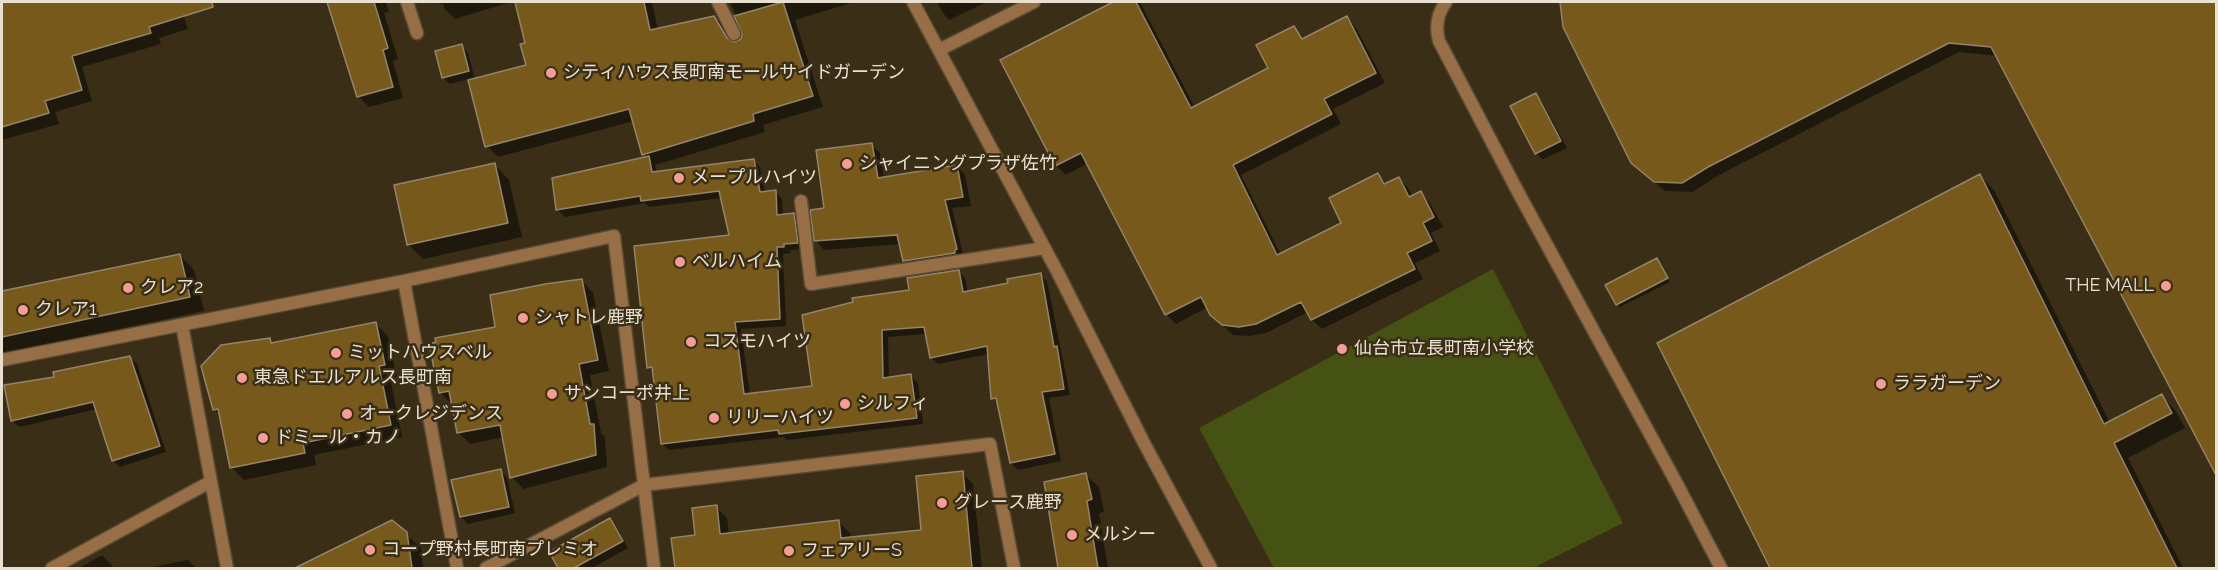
<!DOCTYPE html>
<html>
<head>
<meta charset="utf-8">
<style>
  body { margin:0 }
  #map { position:relative; width:2218px; height:570px; overflow:hidden; background:#3b2e17; font-family:Raleway,sans-serif }
  canvas { display:block }
  .frame { position:absolute; inset:0; border:3px solid #e8e1d2; pointer-events:none }
</style>
</head>
<body>
<div id="map">
<canvas width="2218" height="570"></canvas>
<div class="frame"></div>
</div>
<script>
const context = document.querySelector('canvas').getContext('2d');
context.lineJoin = 'round';
function paint(path, color) {
  context.fillStyle = color;
  context.fill(path, 'evenodd');
}
function stroke(path, color, width, dash) {
  context.strokeStyle = color;
  context.lineWidth = width;
  context.lineCap = dash ? 'butt' : 'round';
  context.setLineDash(dash || []);
  context.stroke(path);
}
function label(font, color, halo, rows, align = 'center') {
  context.font = font + ' Raleway,"Noto Sans JP",sans-serif';
  context.lineWidth = 5;
  context.setLineDash([]);
  context.textBaseline = 'middle';
  context.strokeStyle = halo;
  context.fillStyle = color;
  for (const [text, x, y, turn = 0] of rows) {
    context.save();
    context.translate(x, y);
    context.rotate((+turn || 0) * Math.PI / 180);
    context.textAlign = isNaN(turn) ? turn : align;
    if (halo) context.strokeText(text, 0, 0);
    context.fillText(text, 0, 0);
    context.restore();
  }
}
paint(new Path2D(`
  M1493,269l130,254 -90,45h-259l-75,-140z`), '#465114');
paint(new Path2D(`
  M2,2h177l9,27 -29,9 2,6 -79,23 10,34 -37,11 4,12 -57,16z
  M328,2h58l3,10 -5,1 14,46 -5,2 10,37 -34,9 -11,-11z
  M437,2h74l-56,17 -11,-11 -1,-5 -3,1z
  M516,2h136l6,28 57,-12 12,11 7,14 9,-4v-8l-13,-29h124l-59,18 28,87 -60,18 2,7 -110,33 2,8 96,-13 7,7 5,26 10,-1 7,7 1,17 11,-2 7,7 3,28 -14,1 1,3 -8,1 3,72 -45,3 9,66 64,-8 97,-95 47,-21 7,7 3,15 42,-9 30,-10 7,7 23,114 -21,3 12,63 -43,9 -7,-7 -12,-59 -6,-6 -4,-44 -51,10 -7,-7 -4,-23 -39,3 1,41 22,-2 7,7 5,41 -136,16 -3,-3 -115,13 -7,-7 -8,-71 -5,-5 82,-131 -9,-38 -73,9 -4,-4 -80,14 -7,-7 89,-52 -4,-4 -9,-33 -136,36 -11,-11 -18,-67 -19,5 -7,-6 18,-32 7,7 7,27 53,-14 -1,-22z
  M937,2h50l-38,18 -6,-7z
  M1116,2h22l3,2 54,104 75,-39 24,-42 11,12 42,-21 9,10 29,55 -52,26 8,15 -100,51 40,80 62,-31 35,-49 9,9 12,-6 9,10 5,9 8,-4 9,10 13,24 -12,6 9,18 -25,12 8,16 -101,50 -10,-9 -4,-8 -42,21 -17,3 -16,-1 -22,-21 -3,-7 -32,17 -10,-10 -78,-151 -22,12 -10,-10 -54,-105z
  M1563,2h653v472l-219,-418 -38,-4 -242,124 -24,16 -28,-1 -22,-19 -81,-167z
  M1536,95l6,7 25,46 -24,11 -7,-6z
  M871,144l9,9 4,26 73,-13 8,9 6,31 -19,2 12,50 -51,12 -9,-9 -3,-17 -77,6 -8,-9 10,-31z
  M495,165l14,15 13,57 -99,22 -14,-14z
  M1980,176l14,14 116,233 52,-27 14,15 9,17 -57,30 55,110h-411l-113,-224z
  M180,255l14,15 10,41 -202,43v-60z
  M1657,259l13,23 -50,25 -3,-3z
  M582,281l11,12 16,78 -19,4 11,58 4,4 2,30 -84,22 -11,-12 -8,-40 -34,7 -12,-12 -6,-28 -12,-12 57,-64z
  M375,323l13,13 9,41 -7,1 12,59 -88,18 2,10 -72,15 -12,-12 -11,-52 -7,-7 55,-69 5,4z
  M130,357l7,7 29,88 -46,15 -7,-7 -16,-51 -78,18 -7,-7 44,-42z
  M501,471l6,7 8,35 -47,11 -7,-7z
  M962,473l11,11 9,84h-306l-4,-29 25,-3 19,-29 11,11 2,17 110,-13 11,11 1,5 72,-7z
  M1086,475l13,12 5,25 -5,1 9,55h-49l-14,-85z
  M610,520l6,6 12,22 -36,20h-32l-9,-16z
  M392,522l29,26 2,20h-124z
  M102,555l12,13h-35z
  M188,560l8,8h-49z`), '#0007');
const building = new Path2D(`
  M2,2h210l1,5 -64,20 2,6 -79,23 10,34 -37,11 4,12 -47,14z
  M327,2h47l14,46 -5,2 10,37 -36,10z
  M515,2h129l6,28 64,-14 13,22 7,4 7,-3 1,-5 -8,-18 49,-14 30,94 -60,18 1,7 -112,34 -13,-46 -144,38 -17,-67 58,-15 -6,-21 5,-1z
  M1113,2h23l55,106 77,-40 -12,-23 38,-19 8,13 45,-23 29,57 -52,26 8,15 -99,51 44,90 64,-32 -12,-25 49,-25 6,11 15,-7 10,20 12,-6 13,26 -11,6 9,18 -25,12 8,16 -104,51 -10,-18 -45,22 -17,3 -17,-2 -12,-10 -9,-18 -36,18 -84,-162 -26,13 -55,-106z
  M1560,2h657v475l-226,-430 -42,-4 -241,124 -26,16 -28,-1 -23,-19 -68,-136z
  M462,44l7,27 -27,7 -7,-27z
  M1536,93l25,48 -26,13 -25,-48z
  M872,143l6,35 79,-13 6,32 -18,3 12,49 -2,1v3l-52,8 -6,-26 -83,6 -4,-31 14,-2 -8,-58z
  M649,156l3,16 102,-13 6,33 16,-2 1,25 17,-2 4,30 -14,1v3h-7l3,72 -45,3 9,72 68,-8 -10,-71 51,-13 -1,-4 57,-8 -2,-12 52,-8 4,22 45,-9 -1,-4 34,-6 13,74 3,-1 7,43 -22,3 13,62 -45,9 -14,-65 -5,1 -4,-53 -57,12 -6,-31 -42,3 1,48 28,-4 6,44 -138,16 -1,-4 -117,14 -9,-77 -5,1 -13,-122 95,-11 -10,-44 -78,10 -1,-5 -84,14 -4,-32z
  M495,163l13,60 -101,22 -13,-60z
  M1980,174l124,250 58,-30 10,19 -58,30 63,125h-407l-113,-225z
  M180,254l10,43 -188,40v-46z
  M1657,258l11,20 -52,27 -11,-20z
  M582,279l16,81 -19,4 11,60h4l2,31 -86,23 -10,-53 -43,8 -8,-42 -10,2 -10,-49 7,-2 -1,-4 60,-11 -5,-32 55,-11z
  M376,322l9,43 -6,1 12,59 -88,18 2,10 -75,15 -12,-59 -5,1 -12,-44 20,-21 49,-7 1,5z
  M130,356l30,90 -48,15 -19,-59 -82,19 -7,-36 50,-8 -1,-5z
  M501,469l8,38 -49,10 -9,-37z
  M963,471l9,97h-297l-4,-30 24,-3 -3,-27 25,-3 3,29 119,-14 2,18 80,-8 -5,-54z
  M1086,473l6,26 -5,2 11,67h-40l-14,-86z
  M610,518l13,23 -49,27h-16l-9,-16z
  M392,520l15,12 5,36h-117z`);
paint(building, '#775a1b');
stroke(building, '#93846a', 1.5);
const lane = new Path2D(`
  M939,50l95,-48`);
const street = new Path2D(`
  M407,2l10,31
  M718,2l16,32
  M913,2l145,271 86,170 67,125
  M1446,2c-9,12 -11,24 -7,39l79,151 158,290 45,86
  M801,201l10,83 234,-36
  M404,281l53,287
  M182,325l45,243
  M2,360l402,-79 210,-45 40,332
  M52,568l158,-86
  M486,568l158,-83 346,-41 24,124`);
stroke(lane, '#574b35', 15);
stroke(street, '#574b35', 15);
stroke(lane, '#976e46', 12);
stroke(street, '#976e46', 12);
for (const [x, y, r, color] of [
  [551,73,6,"#f59c94"],
  [847,164,6,"#f59c94"],
  [679,178,6,"#f59c94"],
  [680,262,6,"#f59c94"],
  [2166,286,6,"#f59c94"],
  [128,288,6,"#f59c94"],
  [23,310,6,"#f59c94"],
  [523,318,6,"#f59c94"],
  [691,342,6,"#f59c94"],
  [1342,349,6,"#f59c94"],
  [336,353,6,"#f59c94"],
  [242,378,6,"#f59c94"],
  [1881,384,6,"#f59c94"],
  [552,394,6,"#f59c94"],
  [845,404,6,"#f59c94"],
  [347,414,6,"#f59c94"],
  [714,418,6,"#f59c94"],
  [263,438,6,"#f59c94"],
  [942,503,6,"#f59c94"],
  [1072,535,6,"#f59c94"],
  [370,550,6,"#f59c94"],
  [789,551,6,"#f59c94"]
]) {
  const dot = new Path2D();
  dot.arc(x, y, r, 0, 2 * Math.PI);
  context.fillStyle = color;
  context.fill(dot);
  stroke(dot, '#3b2e17', 2);
}
label('18px', '#e8e1d2', '#3b2e17', [
  ["シティハウス長町南モールサイドガーデン",563,73],
  ["シャイニングプラザ佐竹",859,164],
  ["メープルハイツ",691,178],
  ["ベルハイム",692,262],
  ["THE MALL",2154,286,"right"],
  ["クレア2",140,288],
  ["クレア1",35,310],
  ["シャトレ鹿野",535,318],
  ["コスモハイツ",703,342],
  ["仙台市立長町南小学校",1354,349],
  ["ミットハウスベル",348,353],
  ["東急ドエルアルス長町南",254,378],
  ["ララガーデン",1893,384],
  ["サンコーポ井上",564,394],
  ["シルフィ",857,404],
  ["オークレジデンス",359,414],
  ["リリーハイツ",726,418],
  ["ドミール・カノ",275,438],
  ["グレース鹿野",954,503],
  ["メルシー",1084,535],
  ["コープ野村長町南プレミオ",382,550],
  ["フェアリーS",801,551]
], 'left');
</script>
</body>
</html>
